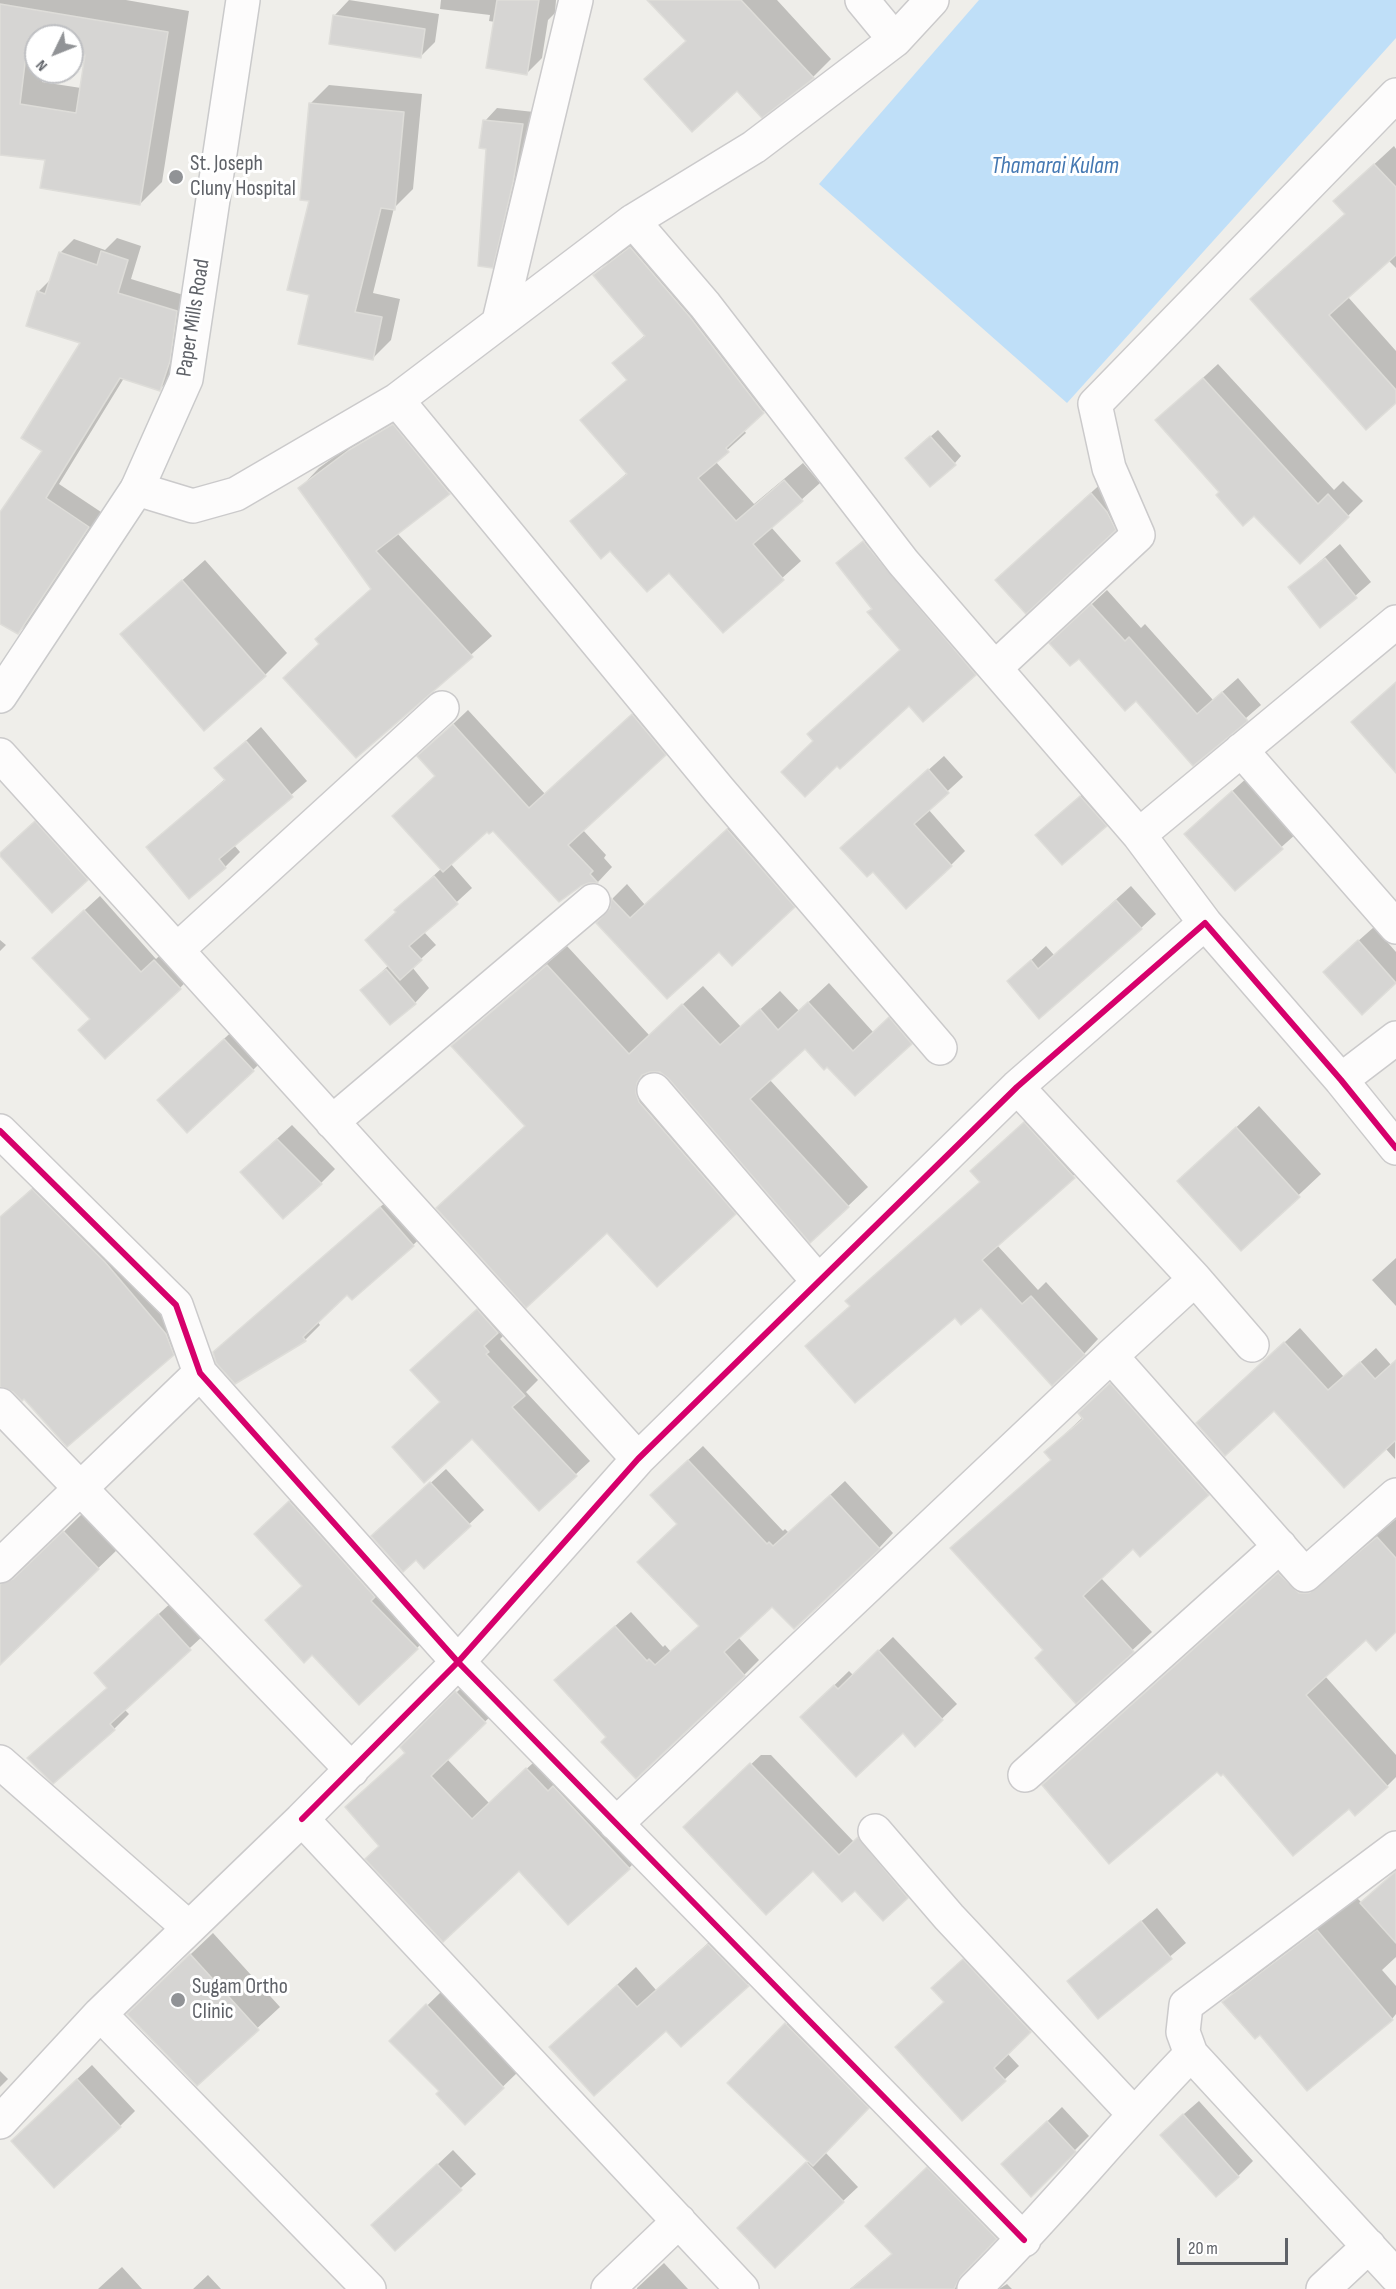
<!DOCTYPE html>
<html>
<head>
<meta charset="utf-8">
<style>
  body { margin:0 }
  #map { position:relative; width:1396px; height:2289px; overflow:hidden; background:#efeeea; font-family:"Sofia Sans Condensed",sans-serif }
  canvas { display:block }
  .north { position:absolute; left:24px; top:24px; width:60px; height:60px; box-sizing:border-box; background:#fff; border:2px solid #bfc0c3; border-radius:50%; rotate:227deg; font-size:16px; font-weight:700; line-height:24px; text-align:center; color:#5f6268 }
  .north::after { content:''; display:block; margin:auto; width:21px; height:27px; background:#919396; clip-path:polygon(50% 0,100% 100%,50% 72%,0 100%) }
  .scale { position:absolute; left:1177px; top:2238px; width:111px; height:27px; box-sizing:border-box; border:3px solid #5f6268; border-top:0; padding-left:8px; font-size:18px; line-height:21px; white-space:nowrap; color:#5f6268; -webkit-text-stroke:4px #fff; paint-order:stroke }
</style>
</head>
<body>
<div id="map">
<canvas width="1396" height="2289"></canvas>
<div class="north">N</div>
<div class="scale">20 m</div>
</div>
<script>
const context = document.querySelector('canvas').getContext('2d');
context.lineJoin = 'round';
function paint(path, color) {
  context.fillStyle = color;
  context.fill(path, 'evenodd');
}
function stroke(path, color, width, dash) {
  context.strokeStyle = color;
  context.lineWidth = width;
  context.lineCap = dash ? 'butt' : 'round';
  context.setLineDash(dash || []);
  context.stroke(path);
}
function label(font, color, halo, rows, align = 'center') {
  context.font = font + ' "Sofia Sans Condensed",sans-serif';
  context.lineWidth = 6;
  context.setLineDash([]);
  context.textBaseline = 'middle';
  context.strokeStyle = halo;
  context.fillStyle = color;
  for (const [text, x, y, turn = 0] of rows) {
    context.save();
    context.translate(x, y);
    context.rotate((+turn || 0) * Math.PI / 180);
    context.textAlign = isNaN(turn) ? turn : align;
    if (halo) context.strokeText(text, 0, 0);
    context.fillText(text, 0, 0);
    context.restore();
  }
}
paint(new Path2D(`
  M979,0h417v38l-329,365 -248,-219z`), '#bfdff8');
paint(new Path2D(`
  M0,0h126l63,11 -27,171 -22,22 -93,-45 -47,-6zM36,36h36v16l15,1 -6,35 -39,-6 1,-10h-7z
  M349,0l90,14 -4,28 -15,15 -89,-14 4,-28z
  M441,0h115l-1,13 -7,7 -6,38 -15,15 -32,-51 -6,-1 1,-6 -50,-6z
  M649,0h128l54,59 -18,18 -126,-36z
  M329,85l93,9 -9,95 -19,19 -21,85 27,6 -9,41 -19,19 -61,-65 -1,-190z
  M497,108l37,4 -29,141 -13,13 -7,-145z
  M1394,146l2,3v119l-8,-8 -40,37 48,54v50l-126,-120 76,-68 8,-30z
  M649,230l132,164 -37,36 2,3 -31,28 39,43 49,-41 17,20 -49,44 30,34 -78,70 -54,-60 -59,-22 -38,-27 56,-50 -46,-51 46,-42 -14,-16 31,-28 -50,-60 18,-18z
  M117,238l24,8 -10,33 59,18 -16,78 -14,14 -36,-11 -65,106 42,28 -69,107 -14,14 -18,-11v-107l44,-64 39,-109 -45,-50 14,-14 8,-25 14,-14 31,11z
  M1218,364l116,126 9,-9 20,20 -62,61 -47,-48 -33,-22 -64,-72z
  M413,406l55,67 -19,19 -52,41 95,103 -135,120 -20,-136 35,-32 -72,-100 19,-20 51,-37z
  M938,430l23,26 -6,7 -41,-12z
  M1106,479l23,35 -15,15 -102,36z
  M870,538l119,122 -14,14 -160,66 86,-91 -27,-41 -36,-45 13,-13v3z
  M1340,544l31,38 -50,44 -31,-39z
  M205,560l82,93 -22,22 -143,-41z
  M1107,590l34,38 4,-4 68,76 25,-22 23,27 -68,59 -57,-65 -70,-71z
  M648,701l32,39 -97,90 23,25 -2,3 8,9 -14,15 -9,-1 -96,-53 -6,2 -37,33 22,25 -48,44 12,13 -24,22 17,21 -14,15 -53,-13 27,-25 7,-55 46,-42 -8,-126 34,-32 77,84z
  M261,727l46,54 -73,64 6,7 -15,15 -77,-20 77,-68 -9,-11z
  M944,756l19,21 -35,32 37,42 -14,14 -94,-31z
  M1248,777l49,56 -62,56 -34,-70z
  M1096,782l24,29 -14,14 -69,10z
  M50,808l51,56 -14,15 -72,-39z
  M742,815l67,77 -15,14 -75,43 -121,-26 14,-14 1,-11 14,-14 18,21z
  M1131,886l25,28 -15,14 -132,53 37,-35 8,9z
  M100,896l56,63 13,-12 25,26 -14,15 -89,31 -42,-76z
  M1374,927l22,25v30l-34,31 -22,-56z
  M0,940l6,5 -6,6z
  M567,946l82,89 54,-49 38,41 39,-36 19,20 30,-28 44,49 37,-33 20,24 -19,20 -84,22 -22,-18 -36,32 99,108 -20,19 -187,-135 -6,-1 4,12 96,112 -20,19 -209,-87 -73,-80z
  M239,1025l29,30 -15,15 -79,15z
  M1259,1106l62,68 -80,75 -62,-68z
  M1039,1108l49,54 -91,83 41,45 8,-8 52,57 -14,15 -103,-48 -26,10 -104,-11 131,-124 -10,-10z
  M292,1125l43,44 -14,14 -64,-26z
  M51,1172l140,164 -18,18 -149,43 -18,-11h-6v-169z
  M396,1193l32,38 -15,14 -65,48 -31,28 3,4 -15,15 -91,13z
  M1396,1258v48l-24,-26z
  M493,1296l19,21 -14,14 5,5 -3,3 38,41 -12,12 64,69 -15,14 -133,-73 -15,-46z
  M1300,1328l44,49 32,-29 15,17 5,-4 -1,98 -10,-11 -111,-39h-61z
  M1129,1366l97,110 -18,18 -75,53 -32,31 51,54 -75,69 -32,-51 7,-191 -6,-7 37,-35 15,-22z
  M703,1446l80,85 2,-2 4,4 56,-52 48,52 -14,15 -106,56 -35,33 21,23 -15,15 -136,62 -37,-72 60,-53 32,35 2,-2 6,7 30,-27 -34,-145z
  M446,1469l38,41 -60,57 -36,-45z
  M308,1484l127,146 -18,18 -113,-63 -30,-69z
  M84,1512l35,36 -119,115v-89l12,-12 14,2 9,-4z
  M1396,1519v111l-30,8 -41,38 71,79v22l-9,9 -38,21 -132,-37 -173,15 255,-231 31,20z
  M174,1600l31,34 -81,75 5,5 -15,15 -55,47 -9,-38 58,-51 3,-29z
  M893,1637l64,67 -41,40 -13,-13 -86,-29 32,-31 4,4z
  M473,1676l28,30 -54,53 42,44 55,-50 101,99 -16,16 -110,1 -138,-24 26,-93 -5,-5z
  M761,1755h10l83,87 19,-18 49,58 -15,15 -52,-8 -156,-76z
  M1396,1872v85l-14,13 14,16v28l-4,5 -132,14 -36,-31 17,-18 116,-86 4,4z
  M1157,1908l29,35 -88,74 -29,-35z
  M727,1926l40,41 -86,78 -15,-16 -115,18 85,-80 20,23z
  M213,1933l67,74 -83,77 -46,-92z
  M978,1946l66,71 -37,36 12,13 -57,53 -16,-117 1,-28z
  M442,1991l76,81 -53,51 -24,-32 -50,-50z
  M808,2002l82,83 -65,67 33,35 -15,14 -89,12 56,-53 -80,-77z
  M92,2065l43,46 -15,15h-93z
  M0,2071l8,8 -8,8z
  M1199,2101l54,60 -15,15 -61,-56z
  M1062,2107l27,29 -58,58 -13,-44z
  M453,2150l23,24 -81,75 -7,-38z
  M946,2150l68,70 -40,44v11l13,14h-137l43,-36 -8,-45z
  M664,2263l24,26h-51v-1z
  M122,2267l20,22h-44z
  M208,2275l13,14h-28z
  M1007,2284l5,5h-13z`), '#0003');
const building = new Path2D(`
  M497,0h42l-12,75 -41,-7z
  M647,0h94l73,78 -52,40 -25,-27 -45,41 -48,-53 42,-38z
  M0,4l168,28 -28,173 -100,-17 5,-28 -45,-5zM36,36h36v17l13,2 -9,58 -56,-9 7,-57 9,2z
  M333,15l92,14 -4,29 -92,-14z
  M309,103l95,9 -9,98 -14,-2 -26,104 27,5 -9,43 -75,-16 11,-49 -22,-5 22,-89 -9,-1z
  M483,120l40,4 -10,59 -20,85 -15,-2 8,-117 -7,-1z
  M1374,164l22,23v68l-67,60 67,75v13l-30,27 -116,-131 95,-85 -12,-13z
  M630,247l60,70 74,96 -38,35 3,4 -31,26 38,43 48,-41 19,21 -50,43 31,36 -61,53 -54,-60 -22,19 -37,-41 -9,8 -31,-38 57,-47 -47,-54 47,-40 -15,-17 33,-27 -52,-61z
  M101,251l27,9 -10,33 59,18 -7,50 -10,30 -40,-13 -74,120 43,29 -71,107 -18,-10v-112l42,-61 -21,-13 59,-95 -54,-17 11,-35 8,3 14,-42 38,13z
  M1203,378l115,126 10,-10 21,23 -49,47 -46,-48 -11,10 -27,-31 3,-3 -64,-72z
  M393,424l57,70 -74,57 97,106 -117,101 -73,-80 36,-34 -4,-5 56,-50 -73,-101 51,-38z
  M930,436l26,29 -26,22 -25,-29z
  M1091,493l16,19 9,18 -90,84 -31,-34z
  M863,541l113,134 -53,47 -14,-16 -69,63 -3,-3 -32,31 -24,-25 32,-31 -6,-7 93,-84 -33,-38 5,-3 -36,-46z
  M1325,558l32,40 -37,30 -32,-41z
  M182,580l84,96 -62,55 -84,-97z
  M1091,604l34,37 4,-4 68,77 25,-22 26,29 -55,45 -57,-65 -11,10 -46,-52 -9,7 -21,-23z
  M1396,682v91l-45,-51z
  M632,714l34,41 -98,90 25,26 -3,3 8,9h-9l-8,3 -22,16 -66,-71 -4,3 -2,-2 -44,40 -51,-56 43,-40 -18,-20 36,-32 76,84z
  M246,741l47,56 -74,62 7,9 -37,31 -43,-52 79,-67 -11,-12z
  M928,769l21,24 -35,31 38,42 -46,43 -33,-37 -6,5 -27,-29z
  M1232,791l51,58 -48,42 -51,-57z
  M1080,796l27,30 -45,39 -27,-30z
  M35,821l53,59 -36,33 -52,-57v-3z
  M727,829l68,78 -63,59 -13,-14 -52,47 -71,-76 14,-15 1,-10 19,20z
  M434,876l24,28 -49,42 13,14 -22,20 -35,-40 31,-28 -2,-2z
  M1116,900l26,29 -103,90 -32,-38 24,-21 7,9z
  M84,910l57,62 13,-12 27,29 -76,70 -27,-29 12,-11 -58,-61z
  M1358,940l38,43 -34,32 -39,-43z
  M547,965l82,89 53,-50 38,41 40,-36 18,21 30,-28 45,49 36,-34 23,27 -57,52 -28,-29 -3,3 -19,-21 -55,50 99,108 -39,36 -142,-165 -8,-6h-10l-8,3 -5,8 -1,10 3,9 97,112 -79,73 -50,-54 -81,75 -90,-100 89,-82 -74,-80z
  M386,969l30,35 -26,21 -30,-35z
  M224,1039l30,32 -67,62 -30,-33z
  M1024,1122l51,56 -93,82 40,44 9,-8 54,59 -33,31 -71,-78 -20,17 -6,-7 -100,85 -50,-57 45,-40 -5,-5 135,-119 -10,-11z
  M1236,1127l64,70 -59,54 -64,-70z
  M277,1139l45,45 -39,35 -43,-47z
  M32,1189l73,73 61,72 8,21 -107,92 -43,-48 -2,2 -9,-9 -13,-5v-170z
  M380,1207l34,39 -62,54 -5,-5 -44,42 3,4 -71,43 -19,-21 -3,-11z
  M477,1309l21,24 -14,13 5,6 -3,2 39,42 -13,11 65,69 -38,35 -67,-72 -48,44 -32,-36 48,-45 -30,-32z
  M1284,1342l44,48 32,-28 15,17 21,-19v80l-52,48 -70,-77 -49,45 -29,-33z
  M1110,1383l99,112 -69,62 -7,-8 -50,47 51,56 -58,52 -41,-46 8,-8 -93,-102 101,-88 -7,-8 39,-33 -5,-6z
  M688,1460l79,84 2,-2 4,4 57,-51 50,54 -86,80 -22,-22 -48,45 21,24 -109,103 -35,-37 5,-5 -52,-57 61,-54 32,35 2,-2 6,6 44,-39 -62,-64 40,-38 -27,-29z
  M430,1482l41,44 -47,43 -8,-9 -13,12 -32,-36z
  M289,1501l86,96 -4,4 47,48 -59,56 -47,-50 -8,8 -39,-43 37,-34 -48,-52z
  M63,1531l36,38 -99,96v-81l13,-5z
  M1377,1537l19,21v74l-20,19 -10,-11 -60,55 82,92 -33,29 -6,-7 -56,47 -70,-82 -2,2 -4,-4 -108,92 -67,-79 236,-212 21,20h10z
  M158,1614l33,36 -81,74 5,6 -62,54 -26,-26 80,-70 -13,-15z
  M878,1650l65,70 -28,27 -12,-14 -47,44 -56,-60 34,-32 4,4z
  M455,1691l31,32 -55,53 41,43 54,-51 22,23 5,-5 77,83 -62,56 -49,-54 -76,71 -78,-83 14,-13 -34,-39 60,-54 -5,-6z
  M750,1763l89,92 19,-18 50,61 -25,23 -28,-30 -13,11 -29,-31 -47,44 -83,-88z
  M1396,1871v72l-36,-40z
  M1141,1921l31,38 -74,60 -31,-38z
  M1317,1930l76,90 -86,71 -47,-56 -5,4 -33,-37z
  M708,1944l41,42 -68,61 -15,-16 -72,65 -45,-49 68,-62 20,22z
  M190,1954l69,76 -62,56 -70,-72z
  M963,1959l68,73 -37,36 12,13 -44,40 -67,-74 49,-45 -13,-14z
  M426,2004l78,84 -39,37 -29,-31 3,-3 -50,-50z
  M785,2023l84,85 -56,58 -86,-83z
  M77,2079l44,48 -67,61 -43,-47z
  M1183,2114l56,63 -23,20 -56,-62z
  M1047,2121l29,31 -45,45 -30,-33z
  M806,2162l38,40 -69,66 -38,-40z
  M437,2164l25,26 -67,61 -24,-26z
  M927,2167l70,72 -36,37 -7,13h-103l41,-35 -27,-28z`);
paint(building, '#d6d5d3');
stroke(building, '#deddd9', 1.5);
const street = new Path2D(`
  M862,0l33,40
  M633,221l72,84 198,257 236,273 66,88
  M499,321l77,-321
  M397,400l322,390 221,258
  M137,489l56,17 43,-12 161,-94 236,-179 121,-74 141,-107 37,-40
  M995,668l143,-133 -29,-67 -14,-64 301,-309
  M1241,750l155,177
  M0,755l638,704
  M1139,835l257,-213
  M177,950l265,-242
  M1341,1080l55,-42
  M1017,1087l178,192 -84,77 194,219 91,-80
  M654,1090l164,191
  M332,1122l261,-221
  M0,1131l176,174 24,68 258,289 566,578
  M1195,1279l57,66
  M0,1405l352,365
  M0,1566l200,-193
  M0,1762l189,166
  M1025,1775l255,-229
  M302,1819l156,-157 180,-203 379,-372 188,-164 136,157 55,68
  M616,1824l495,-468
  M875,1831l74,86 184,196
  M1396,1848l-210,157 -3,27 8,22 205,222
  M100,2014l269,275
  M0,2122l100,-108 202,-195 440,470
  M608,2289l71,-68
  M974,2289c76,-75 142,-158 217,-235
  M1323,2289l46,-43`);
const secondary = new Path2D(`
  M0,696l137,-207 49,-110 57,-379`);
stroke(street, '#cbcacb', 36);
stroke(secondary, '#cacacb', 36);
stroke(street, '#fdfcfc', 33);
stroke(secondary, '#fdfcfc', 33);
stroke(new Path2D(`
  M0,1131l176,174 24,68 258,289 566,578
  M302,1819l156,-157 180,-203 379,-372 188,-164 136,157 55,68`), '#d6006c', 6);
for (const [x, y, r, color] of [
  [176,177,8,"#919396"],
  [178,2000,8,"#919396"]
]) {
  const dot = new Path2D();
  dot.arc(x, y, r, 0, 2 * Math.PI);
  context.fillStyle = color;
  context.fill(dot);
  stroke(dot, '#fff', 2);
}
label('22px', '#5f6268', '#fff', [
  ["St. Joseph",190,164],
  ["Cluny Hospital",190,189],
  ["Sugam Ortho",192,1987],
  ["Clinic",192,2012]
], 'left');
label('22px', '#5f6268', '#fff', [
  ["Paper Mills Road",194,318,-81]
]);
label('italic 24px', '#4478b2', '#fff', [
  ["Thamarai Kulam",1055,167]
]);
</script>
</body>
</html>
